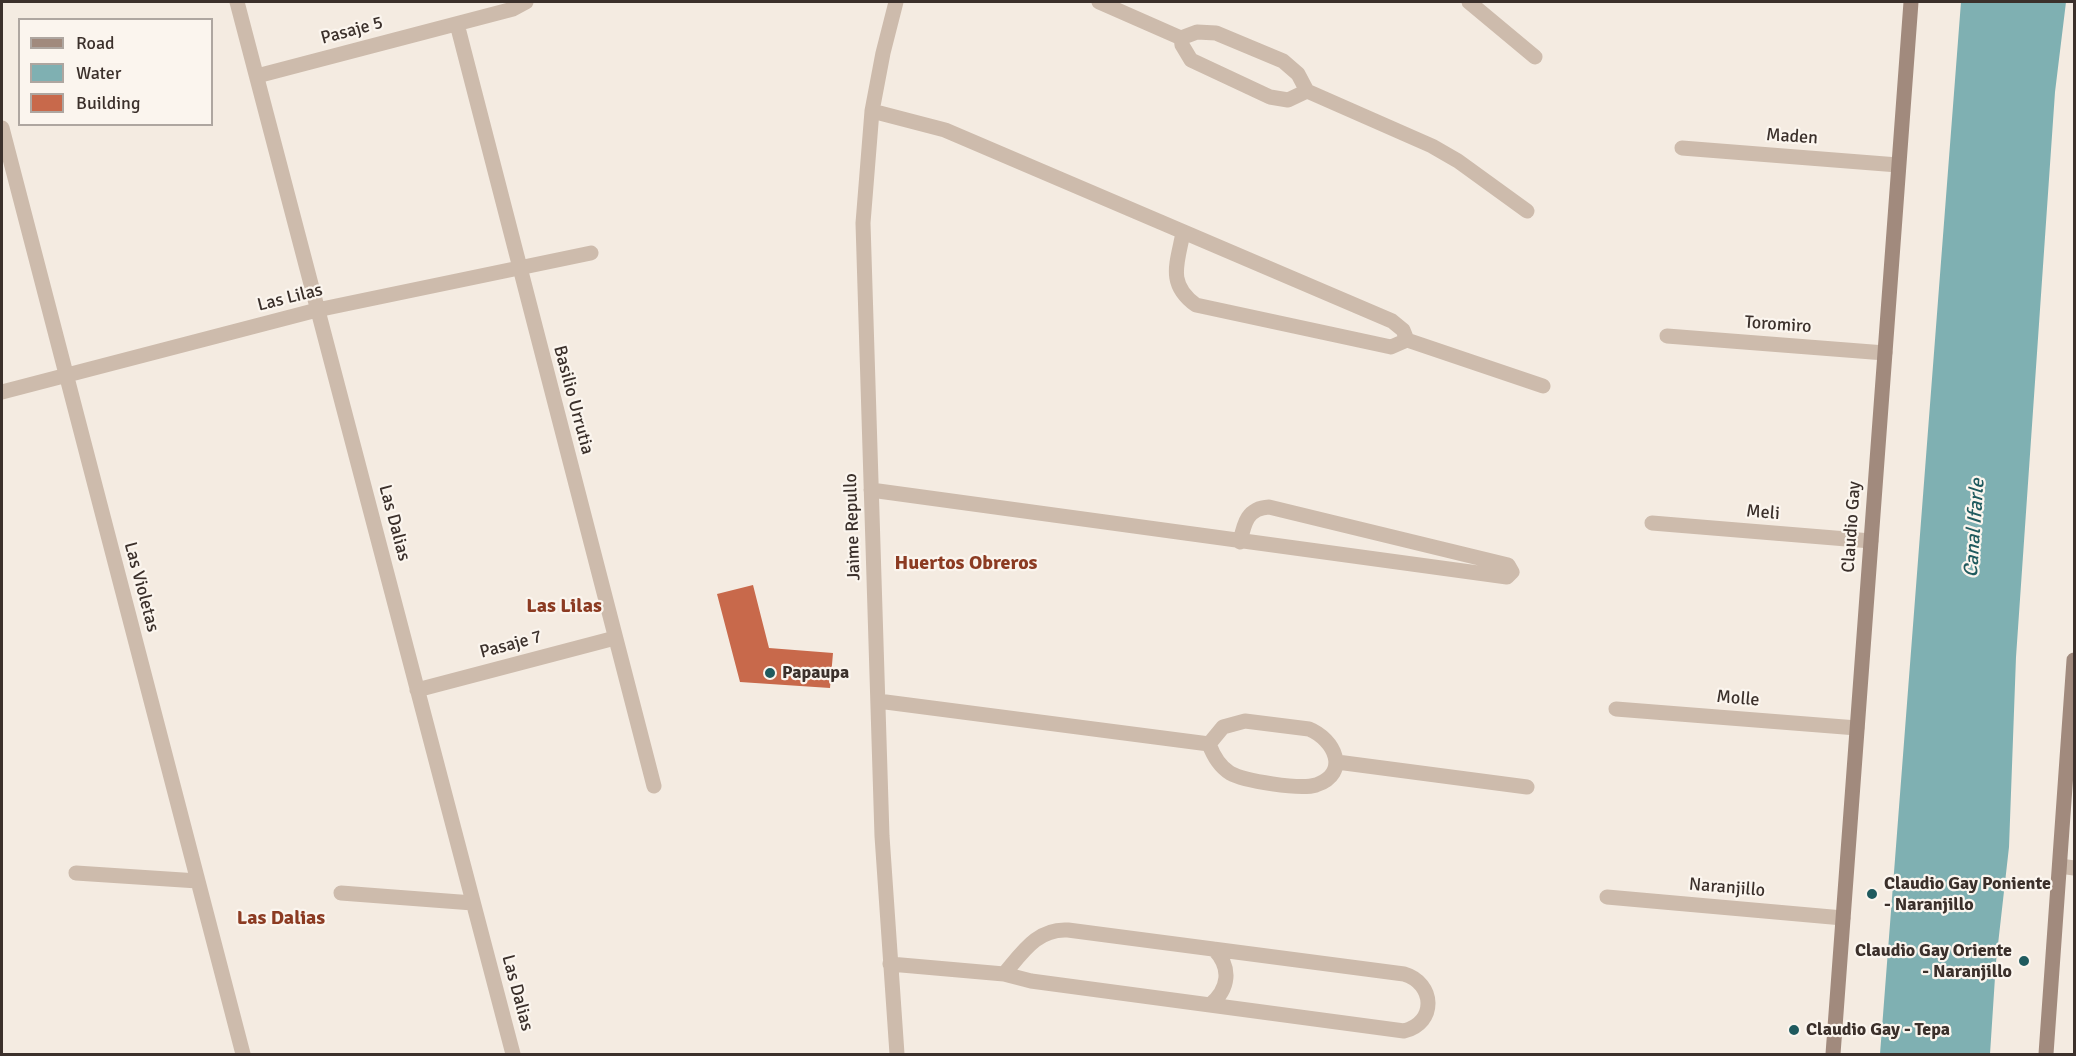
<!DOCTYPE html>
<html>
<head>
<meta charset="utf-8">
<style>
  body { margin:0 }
  #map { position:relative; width:2076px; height:1056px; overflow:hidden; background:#f4ebe1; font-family:Signika,sans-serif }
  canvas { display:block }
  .frame { position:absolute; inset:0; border:3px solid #3b302b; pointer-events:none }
  .legend { position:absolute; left:18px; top:18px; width:195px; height:108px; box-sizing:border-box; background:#fbf5ee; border:2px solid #aea6a0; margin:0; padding:8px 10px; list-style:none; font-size:18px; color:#3b302b }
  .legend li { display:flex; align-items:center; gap:12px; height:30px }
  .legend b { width:30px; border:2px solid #aea6a0 }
</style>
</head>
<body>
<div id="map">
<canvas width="2076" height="1056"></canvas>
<div class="frame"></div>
<ul class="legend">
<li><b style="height:8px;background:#a18a7d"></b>Road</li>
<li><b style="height:16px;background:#7fb0b2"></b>Water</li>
<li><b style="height:16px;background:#c8694b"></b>Building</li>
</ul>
</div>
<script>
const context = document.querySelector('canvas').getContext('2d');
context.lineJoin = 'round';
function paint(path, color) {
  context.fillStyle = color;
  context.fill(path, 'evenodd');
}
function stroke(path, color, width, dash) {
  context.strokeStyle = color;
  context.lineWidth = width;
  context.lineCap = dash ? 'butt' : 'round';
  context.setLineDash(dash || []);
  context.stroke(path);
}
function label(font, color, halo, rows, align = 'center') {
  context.font = font + ' Signika,sans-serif';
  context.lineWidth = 4.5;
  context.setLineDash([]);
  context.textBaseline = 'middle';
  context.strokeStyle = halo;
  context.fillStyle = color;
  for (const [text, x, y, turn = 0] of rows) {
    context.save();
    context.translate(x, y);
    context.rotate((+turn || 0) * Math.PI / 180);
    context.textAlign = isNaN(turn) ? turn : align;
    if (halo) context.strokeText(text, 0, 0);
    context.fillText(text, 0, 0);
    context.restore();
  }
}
paint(new Path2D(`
  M1961,2h105l-11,90 -39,565 -7,190 -13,115 -6,92h-110z`), '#7fb0b2');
paint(new Path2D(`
  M753,585l16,63 64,5 -3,35 -90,-6 -23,-88z`), '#c8694b');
stroke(new Path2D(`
  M1469,2l66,55`), '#cdbbac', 15);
stroke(new Path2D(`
  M237,2l276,1052
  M896,2l-13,51 -11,58 -9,112 19,613 15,218
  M1099,2l82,36 16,-6 19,1 67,28 15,13 9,17 125,55 26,15 69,50
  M457,24l197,762
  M1181,38l1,7 9,15 79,37 18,3 19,-9
  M257,76l256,-67 13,-7
  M872,111l73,19 447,191 11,9 4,10 136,46
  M2,128l241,926
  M1682,148l216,17
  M1183,233c-6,31 -16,51 13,72l195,42 16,-7
  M1667,336l218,17
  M2,392l315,-82 274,-57
  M871,490l636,87 5,-5 -4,-7 -239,-58c-22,1 -25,17 -29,35
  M1652,523l219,18
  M417,690l198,-52
  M878,701l331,43
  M1616,709l241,19
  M1245,721l64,8c25,10 42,44 7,56 -16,5 -72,-4 -86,-12 -11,-7 -17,-18 -21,-29l14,-17z
  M1337,762l190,25
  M2060,866l14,2
  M76,873l122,8
  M341,893l132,10
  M1607,897l236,21
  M890,964l114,10 27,7 373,50c33,-8 31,-48 0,-57l-336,-44c-31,-2 -46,23 -64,44
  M1210,1005c19,-16 22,-37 4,-56`), '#cdbbac', 15);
stroke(new Path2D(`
  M1833,1054l78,-1052
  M2046,1054l28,-394`), '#a18a7d', 15);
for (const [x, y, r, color] of [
  [770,673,6,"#1f5a5e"],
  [1872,894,6,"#1f5a5e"],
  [2024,961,6,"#1f5a5e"],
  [1794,1030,6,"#1f5a5e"]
]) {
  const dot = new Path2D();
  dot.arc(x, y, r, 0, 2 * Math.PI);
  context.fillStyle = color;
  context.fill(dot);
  stroke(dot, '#fbf5ee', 2);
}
label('18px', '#3b302b', '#fbf5ee', [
  ["Pasaje 5",352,31,-15],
  ["Maden",1792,137,4],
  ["Las Lilas",290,298,-14],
  ["Toromiro",1778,325,4],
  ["Basilio Urrutia",573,400,75],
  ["Meli",1763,513,5],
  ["Las Dalias",394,523,75],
  ["Jaime Repullo",853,527,-92],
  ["Claudio Gay",1852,527,-86],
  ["Las Violetas",141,587,75],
  ["Pasaje 7",511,645,-15],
  ["Molle",1738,699,5],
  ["Naranjillo",1727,888,5],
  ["Las Dalias",517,993,75]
]);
label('bold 18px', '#3b302b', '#fbf5ee', [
  ["Papaupa",782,673],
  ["Claudio Gay Poniente",1884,884],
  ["- Naranjillo",1884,905],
  ["Claudio Gay Oriente",2012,951,"right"],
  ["- Naranjillo",2012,972,"right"],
  ["Claudio Gay - Tepa",1806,1030]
], 'left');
label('italic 20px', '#1f5a5e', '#fbf5ee', [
  ["Canal Ifarle",1975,528,-86]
]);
label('bold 20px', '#8c3b22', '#fbf5ee', [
  ["Huertos Obreros",966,564],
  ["Las Lilas",564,607],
  ["Las Dalias",281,919]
]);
</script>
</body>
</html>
